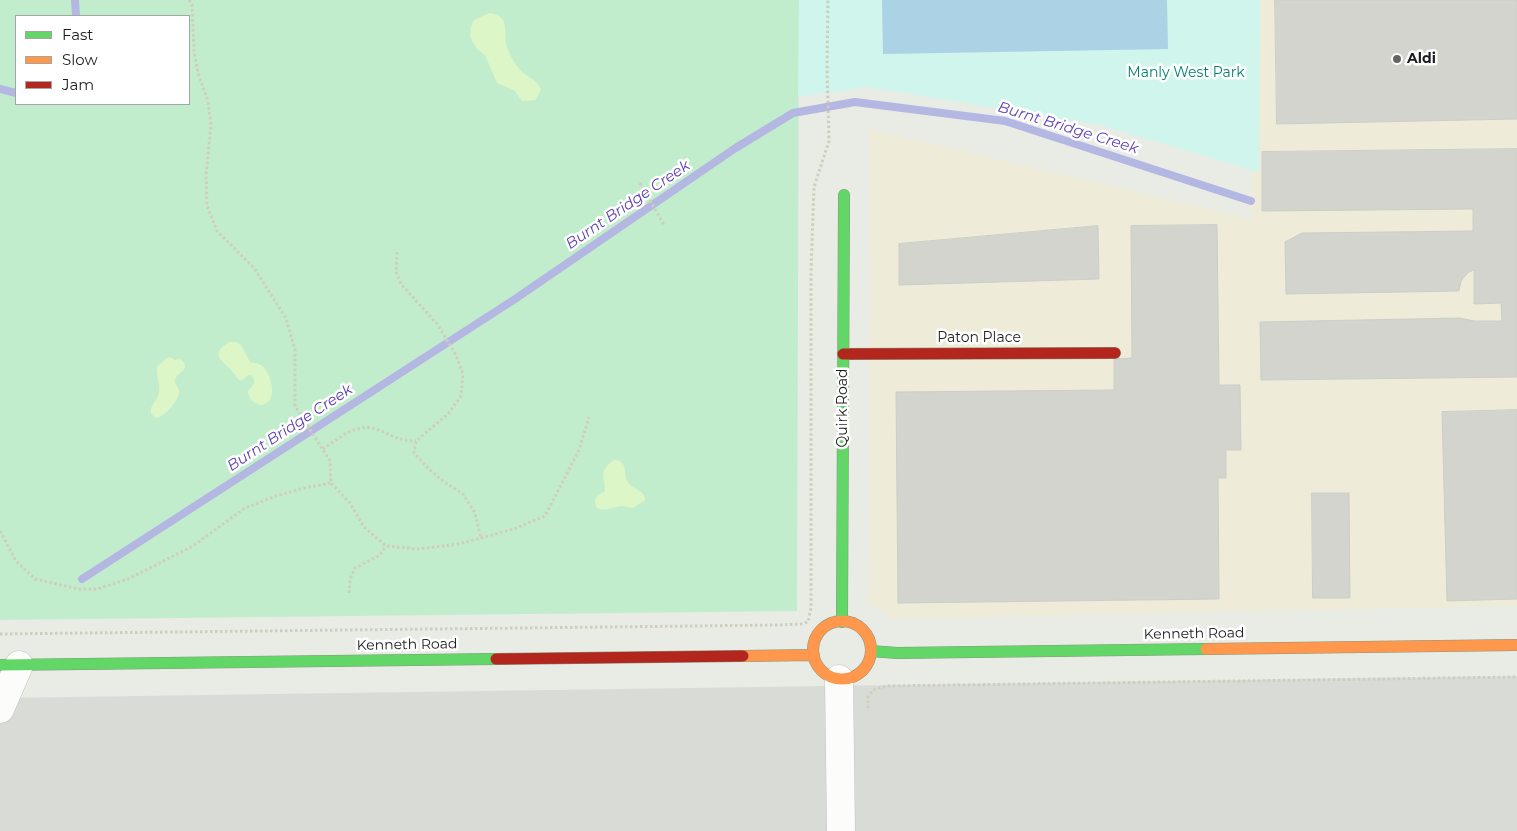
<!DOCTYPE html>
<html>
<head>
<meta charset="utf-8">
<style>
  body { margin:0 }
  #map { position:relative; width:1517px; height:831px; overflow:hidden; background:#e9ece5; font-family:Montserrat,sans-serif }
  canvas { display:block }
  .legend { position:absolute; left:15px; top:15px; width:175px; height:90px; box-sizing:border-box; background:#fff; border:1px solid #a5a5a5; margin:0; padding:6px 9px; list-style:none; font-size:15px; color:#1d1d1d }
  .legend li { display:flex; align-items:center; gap:10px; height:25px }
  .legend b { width:25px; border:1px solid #a5a5a5 }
</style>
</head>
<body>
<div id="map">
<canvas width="1517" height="831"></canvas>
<ul class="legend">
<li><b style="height:6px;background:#63d668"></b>Fast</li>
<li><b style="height:6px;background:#ff974d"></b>Slow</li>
<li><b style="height:6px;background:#b3261e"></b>Jam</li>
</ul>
</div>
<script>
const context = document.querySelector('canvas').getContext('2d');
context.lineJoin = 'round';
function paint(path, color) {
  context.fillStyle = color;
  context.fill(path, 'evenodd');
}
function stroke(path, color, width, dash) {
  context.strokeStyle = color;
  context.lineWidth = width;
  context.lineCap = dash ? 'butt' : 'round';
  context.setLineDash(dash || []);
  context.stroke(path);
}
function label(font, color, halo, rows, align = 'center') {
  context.font = font + ' Montserrat,sans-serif';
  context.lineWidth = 5;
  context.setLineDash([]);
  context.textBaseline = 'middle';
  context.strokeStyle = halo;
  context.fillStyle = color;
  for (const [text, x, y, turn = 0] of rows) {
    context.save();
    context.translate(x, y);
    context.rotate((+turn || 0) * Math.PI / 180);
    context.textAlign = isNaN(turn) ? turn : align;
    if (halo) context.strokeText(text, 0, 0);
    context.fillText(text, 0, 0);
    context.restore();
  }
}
paint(new Path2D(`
  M1517,676v155h-1517v-133z`), '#d9dbd7');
paint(new Path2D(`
  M1256,0h261v606l-625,13 -23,-17 1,-473 381,90z`), '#eeebd9');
paint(new Path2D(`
  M0,0h799l-2,611 -797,9zM16,16h173v88h-173z`), '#c2edcc');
paint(new Path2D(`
  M489,13c23,3 13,19 18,34 3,8 8,18 14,24 7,7 14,7 20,18l-5,11 -14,1 -8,-11 -17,-7 -12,-28 -8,-6 -7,-12 1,-10 3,-7z
  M229,342h7l5,3 9,17c4,1 9,1 12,4 8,6 14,26 7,35 0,0 -6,4 -7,4 -9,-2 -13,-5 -14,-14l6,-7v-4l-2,-4 -3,-1 -7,5h-3c-3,-3 -5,-7 -8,-10 -12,-12 -20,-16 -2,-28z
  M170,357l5,3 5,-1c14,11 -5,13 -5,22 0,4 4,7 4,11 0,8 -15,26 -23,26l-5,-4c-1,-10 4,-10 7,-18 4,-7 -2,-20 -1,-29l8,-8z
  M614,460c15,1 9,13 13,21 5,9 18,8 18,19l-12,8c-3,-1 -9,-2 -12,-2 -9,1 -30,11 -25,-9l9,-6c0,-15 -7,-20 9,-31z`), '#ddf6c8');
paint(new Path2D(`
  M799,0h461l-1,172 -159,-47 -233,-38 -69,10z`), '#cff5ec');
paint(new Path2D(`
  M882,0h285l1,49 -285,5z`), '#abd2e5');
stroke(new Path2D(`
  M75,0l1,16
  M0,89l16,4
  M82,579l433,-280 219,-150 59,-36 62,-11 150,19 246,80`), '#b4b7e2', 8);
const building = new Path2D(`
  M1275,0h242v119l-240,5z
  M1517,149v228l-256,3 -1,-58 200,-4 14,3h28l-1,-18 -27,1v-34l-5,2 -4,4 -4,5 -2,10 -173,3 -1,-52 17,-9 171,-2v-22l-211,2v-59z
  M1217,225l2,160h21l1,65h-15v28h-8l1,121 -321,4 -2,-211 218,-2v-31l18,-1 -1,-132z
  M1098,226l1,53 -200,6v-41z
  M1517,410v189l-70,2 -5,-189z
  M1312,493h37l1,105h-37z`);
paint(building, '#d2d4cd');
stroke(building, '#cdcfc6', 1);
const street = new Path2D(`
  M839,679l2,152
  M0,709l19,-44`);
const fast = new Path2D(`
  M842,622l2,-427
  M871,651l26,2 309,-4
  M0,665l496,-6`);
const slow = new Path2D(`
  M813 650a29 29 0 1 1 58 0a29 29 0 1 1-58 0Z
  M1206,649l311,-4
  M743,656l71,-1`);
const jam = new Path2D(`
  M843,354l272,-1
  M496,659l247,-3`);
stroke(street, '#c3c4c1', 29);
stroke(fast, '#82977c', 12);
stroke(slow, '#82977c', 12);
stroke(jam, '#82977c', 12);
stroke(new Path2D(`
  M189,0l3,5 2,46 4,22 10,28 3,24 -5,51 1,30 10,25 37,37 32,50 9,32v56l35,55 1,22 19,20 14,24 22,19 32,3 41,-5 55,-15 31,-13 34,-66 10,-33
  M640,183l24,42
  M397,252l-1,20 5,12 36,40 19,31 7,19 -2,22 -13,18 -32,27 -2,12 16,17 14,12 19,12 12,19 6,26
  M323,449c16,-11 35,-28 56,-19 15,6 20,11 37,11
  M0,531l16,30 19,18 43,10h19l31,-10 65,-33 52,-38 31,-12 28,-8 27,-5
  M349,593l1,-14 5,-11 25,-13 6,-9
  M0,634l779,-9 22,-1 7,-2 3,-14v-337l3,-84 15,-46 -2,-72 1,-69
  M868,708v-11l5,-7 13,-4 631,-9`), '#cfcebe', 3, [2.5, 2.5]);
stroke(street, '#fcfcfb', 28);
stroke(fast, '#63d668', 11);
stroke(slow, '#ff974d', 11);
stroke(jam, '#b3261e', 11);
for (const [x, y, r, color] of [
  [1397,59,5,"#646563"]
]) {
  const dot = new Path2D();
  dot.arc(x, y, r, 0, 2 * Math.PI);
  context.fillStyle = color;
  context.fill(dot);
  stroke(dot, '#fff', 2);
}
label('bold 14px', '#1d1d1d', '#fff', [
  ["Aldi",1407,59]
], 'left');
label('14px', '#03836e', '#fff', [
  ["Manly West Park",1186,73]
]);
label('14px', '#1d1d1d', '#fff', [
  ["Paton Place",979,338],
  ["Quirk Road",843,408,-90],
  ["Kenneth Road",1194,634,-1],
  ["Kenneth Road",407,645,-1]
]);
label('italic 15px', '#5f42b3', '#fff', [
  ["Burnt Bridge Creek",1068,128,17],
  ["Burnt Bridge Creek",628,205,-34],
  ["Burnt Bridge Creek",290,428,-33]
]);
</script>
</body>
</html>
